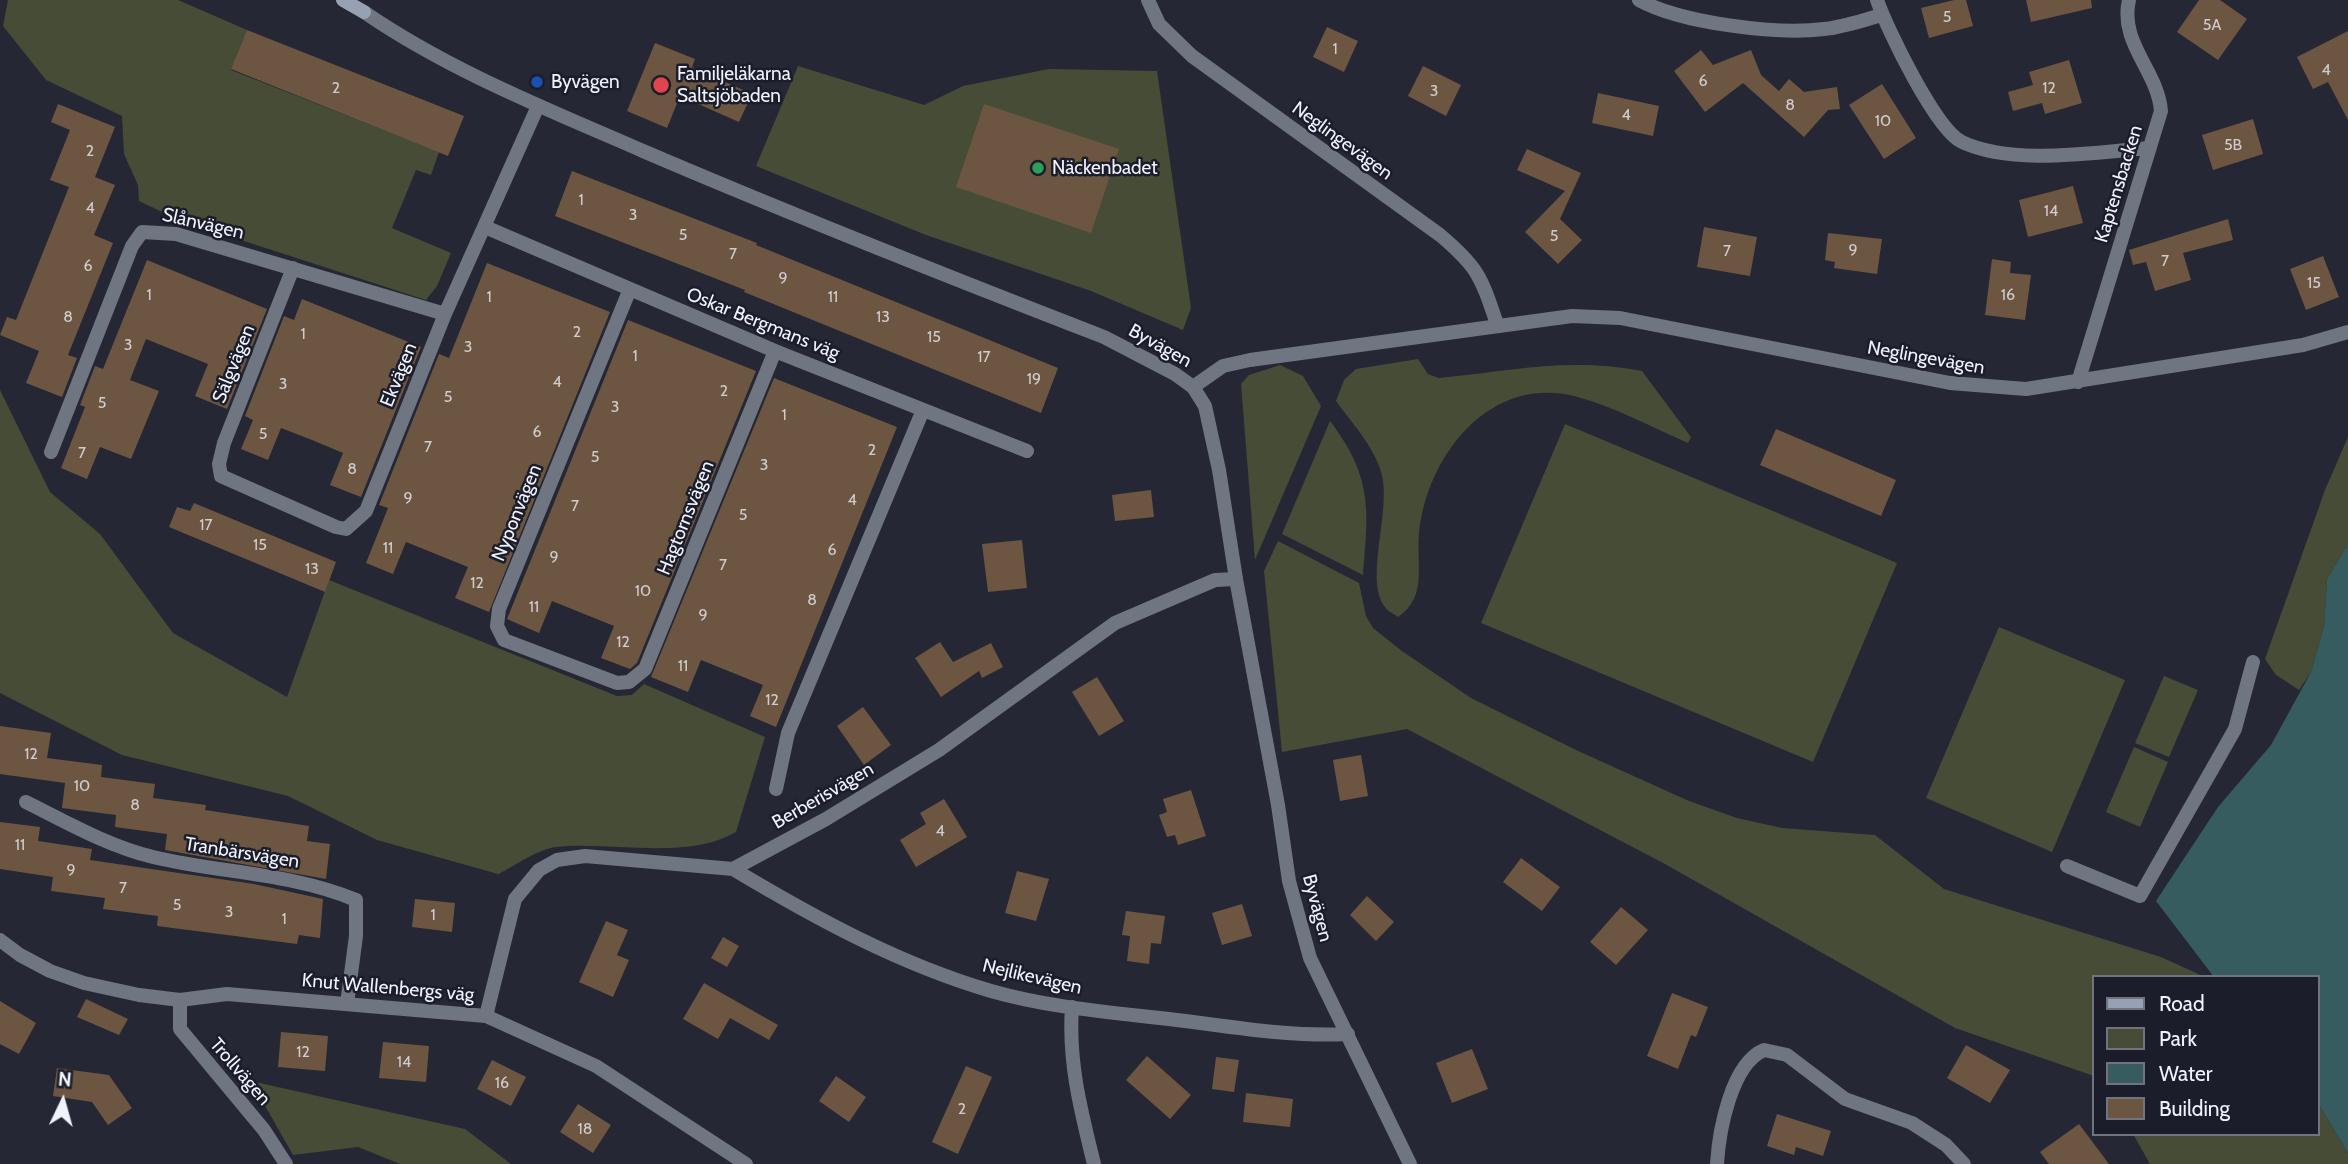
<!DOCTYPE html>
<html>
<head>
<meta charset="utf-8">
<style>
  body { margin:0 }
  #map { position:relative; width:2348px; height:1164px; overflow:hidden; background:#252734; font-family:Cabin,sans-serif }
  canvas { display:block }
  .legend { position:absolute; left:2092px; top:975px; width:228px; height:161px; box-sizing:border-box; background:#1b1e2a; border:2px solid #71737e; margin:0; padding:9px 12px; list-style:none; font-size:21px; color:#f1f3fc }
  .legend li { display:flex; align-items:center; gap:14px; height:35px }
  .legend b { width:35px; border:2px solid #71737e }
  .north { position:absolute; left:28px; top:1066px; width:70px; height:70px; -webkit-text-stroke:5px #1b1e2a; paint-order:stroke; rotate:5deg; font-size:19px; font-weight:700; line-height:28px; text-align:center; color:#f1f3fc }
  .north::after { content:''; display:block; margin:auto; width:24px; height:32px; background:#f1f3fc; clip-path:polygon(50% 0,100% 100%,50% 72%,0 100%) }
</style>
</head>
<body>
<div id="map">
<canvas width="2348" height="1164"></canvas>
<ul class="legend">
<li><b style="height:9px;background:#97a1b4"></b>Road</li>
<li><b style="height:19px;background:#464c36"></b>Park</li>
<li><b style="height:19px;background:#365c60"></b>Water</li>
<li><b style="height:19px;background:#6d5641"></b>Building</li>
</ul>
<div class="north">N</div>
</div>
<script>
const context = document.querySelector('canvas').getContext('2d');
context.lineJoin = 'round';
function paint(path, color) {
  context.fillStyle = color;
  context.fill(path, 'evenodd');
}
function stroke(path, color, width, dash) {
  context.strokeStyle = color;
  context.lineWidth = width;
  context.lineCap = dash ? 'butt' : 'round';
  context.setLineDash(dash || []);
  context.stroke(path);
}
function label(font, color, halo, rows, align = 'center') {
  context.font = font + ' Cabin,sans-serif';
  context.lineWidth = 5;
  context.setLineDash([]);
  context.textBaseline = 'middle';
  context.strokeStyle = halo;
  context.fillStyle = color;
  for (const [text, x, y, turn = 0] of rows) {
    context.save();
    context.translate(x, y);
    context.rotate((+turn || 0) * Math.PI / 180);
    context.textAlign = isNaN(turn) ? turn : align;
    if (halo) context.strokeText(text, 0, 0);
    context.fillText(text, 0, 0);
    context.restore();
  }
}
paint(new Path2D(`
  M8,0h170l69,30 -16,40 208,82 -8,23 -15,-5 -24,58 59,25 -14,33 -11,14 -247,-80 -40,-19 -1,-16 -14,-31 -2,-38 -76,-36 -43,-54z
  M798,66l126,39 39,-19 86,-17 108,2 34,237 -8,22 -92,-39 -165,-56 -170,-69z
  M1418,359l10,15 11,4c72,-7 130,-21 203,-7l49,66 -3,6c-37,-16 -75,-37 -114,-47 -86,-21 -148,62 -155,138 -3,30 9,63 -21,83 -4,-3 -11,-6 -13,-10 -22,-28 9,-102 -5,-138 -8,-25 -29,-47 -44,-68l8,-21 12,-11z
  M1280,365l23,11 18,30 -66,154 -14,-176 8,-9z
  M0,390l50,102 50,42 73,99 114,64 42,-117 288,116 15,-1 12,-11 121,53 -29,95c-49,29 -124,9 -180,15 -18,2 -41,19 -58,27l-121,-34 -89,-44 -166,-41 -122,-62z
  M1330,421c42,55 39,88 33,154l-81,-41z
  M1565,424l332,139 -84,199 -332,-139z
  M2348,437v107l-21,35 -3,47 -13,46 -12,18 -23,-15 -11,-16 60,-169z
  M1278,541l81,42 7,33 7,12 29,23 69,47 105,52 113,51 48,17 45,10 93,7 69,54 217,68 44,20h-111v99l-139,-48 -290,-164 -258,-135 -125,23 -18,-181z
  M1999,627l126,53 -73,172 -126,-54z
  M2164,676l34,14 -29,67 -34,-14z
  M2134,747l34,15 -28,65 -34,-15z
  M251,1081l214,48 46,35h-111l-42,-17 -65,8z
  M2318,1103l30,50v11h-198l-17,-30h185z`), '#464c36');
paint(new Path2D(`
  M2348,544v609l-30,-50v-126h-104l-58,-76 62,-94 53,-62 40,-73 13,-46 3,-47z`), '#365c60');
paint(new Path2D(`
  M1954,0h12l7,26 -44,12 -8,-30z
  M2026,0h65l1,8 -61,14z
  M2199,0h21l27,19 -29,41 -41,-28z
  M1327,27l31,14 -14,31 -31,-15z
  M247,30l217,86 -16,40 -217,-87z
  M2348,31v89l-20,-38 -15,7 -16,-32z
  M655,43l40,16 -3,8 60,27 -13,28 -59,-26 -13,32 -40,-17z
  M1701,50l12,15 38,-15 10,25 18,16 10,-12 15,13 33,-5 3,22 -12,1 -24,27 -61,-54 -38,29 -31,-41z
  M2069,60l13,43 -37,11 -3,-11 -29,8 -5,-19 25,-7 -4,-13z
  M1423,66l38,19 -15,31 -38,-20z
  M1882,84l34,54 -32,21 -35,-54z
  M1598,93l61,13 -6,30 -61,-13z
  M58,104l57,23 -20,50 20,8 -21,50 19,8 -45,112 9,3 -15,39 -36,-14 13,-32 -39,-16 7,-18 9,3 53,-133 -19,-7 20,-50 -19,-8z
  M984,104l135,45 -28,84 -135,-46z
  M2253,119l10,35 -50,16 -11,-35z
  M1527,149l54,24 -21,46 22,21 -24,24 -33,-32 40,-41 -48,-21z
  M572,171l185,72 -1,2 302,123 -17,45 -297,-121 1,-2 -190,-74z
  M2073,186l10,37 -55,14 -9,-37z
  M2228,219l5,21 -50,13 8,27 -36,11 -9,-29 -13,3 -4,-15z
  M1704,227l53,10 -7,39 -53,-9z
  M1828,233l54,6 -5,35 -43,-6 1,-6 -10,-2z
  M2323,256l16,41 -33,13 -16,-41z
  M1992,259l19,3 -1,11 21,2 -6,45 -40,-5z
  M147,260l120,49 -40,100 -32,-13 13,-32 -62,-25 -16,41 29,11 -28,68 -31,-12 -13,32 -26,-11 24,-61 -5,-2 15,-39 8,3z
  M487,263l123,49 -121,300 -34,-14 13,-31 -62,-25 -13,32 -27,-11 22,-55 -9,-3 60,-151 10,4z
  M302,299l119,48 -60,150 -31,-12 13,-32 -31,-13 -31,-12 -13,32 -27,-11 12,-29 -8,-4 39,-100 10,4z
  M628,320l128,51 -119,292 -7,6 -29,-11 13,-32 -62,-25 -13,32 -32,-14z
  M774,378l123,49 -121,300 -26,-11 13,-31 -62,-25 -13,32 -37,-15z
  M1776,429l120,51 -15,36 -121,-51z
  M1151,490l3,27 -39,4 -3,-26z
  M194,503l142,59 -11,30 -156,-65 8,-20 13,4z
  M1022,540l5,48 -39,4 -6,-48z
  M940,642l13,20 38,-19 12,24 -21,11 -3,-7 -38,26 -26,-39z
  M1097,677l27,44 -25,15 -27,-44z
  M863,707l28,38 -27,20 -27,-39z
  M0,726l51,7 -4,25 55,7 -1,12 54,7 -2,14 53,7 -1,5 104,16 -2,15 23,3 -4,35 -161,-29 2,-16 -52,-7 1,-12 -54,-7 3,-25 -65,-9z
  M1361,755l7,41 -28,5 -7,-41z
  M1191,790l15,46 -28,9 -3,-10 -8,2 -8,-22 8,-3 -4,-13z
  M944,799l23,38 -51,30 -16,-27 26,-16 -6,-11z
  M0,822l40,5 -2,14 54,8 -2,11 164,24 69,15 -3,39 -21,-3 -2,9 -140,-18 1,-10 -55,-7 2,-11 -54,-7 2,-14 -53,-8z
  M1521,858l39,29 -18,24 -39,-29z
  M1017,871l32,8 -13,42 -31,-8z
  M1367,896l27,26 -18,19 -26,-26z
  M415,899l40,4 -3,29 -40,-5z
  M1242,904l10,32 -30,9 -10,-32z
  M1621,907l27,23 -32,35 -26,-23z
  M1126,911l39,5 -4,28 -10,-1 -2,21 -22,-3 3,-25 -8,-1z
  M606,921l22,9 -11,25 12,5 -16,37 -34,-15z
  M723,937l16,9 -12,21 -16,-9z
  M704,983l74,42 -9,15 -39,-22 -12,21 -35,-20z
  M1672,993l36,14 -12,30 -5,-2 -13,34 -31,-13z
  M86,999l42,20 -9,16 -42,-18z
  M0,1001l36,22 -17,31 -19,-10z
  M281,1032l47,4 -3,35 -47,-4z
  M383,1042l46,4 -3,36 -47,-4z
  M1966,1045l44,25 -20,33 -43,-25z
  M1472,1049l16,40 -36,14 -16,-40z
  M1147,1056l44,39 -21,24 -44,-39z
  M1216,1057l23,3 -5,32 -22,-3z
  M492,1060l34,17 -15,29 -34,-17z
  M966,1066l26,11 -34,77 -26,-12z
  M57,1068l52,7 23,33 -24,17 -16,-23 -39,-6z
  M836,1076l30,21 -17,25 -30,-21z
  M1246,1093l47,6 -3,28 -47,-5z
  M578,1104l33,21 -18,28 -33,-21z
  M1777,1114l54,17 -8,25 -27,-9 -2,8 -27,-9z
  M2079,1124l30,40h-60l-9,-12z`), '#6d5641');
stroke(new Path2D(`
  M1148,0l11,24 33,32 248,179c39,33 41,42 57,89
  M1639,0c42,23 138,35 185,29 20,-2 39,-9 58,-14
  M1877,0c10,29 59,130 85,142 51,24 133,10 187,6
  M485,227l290,124 252,100
  M293,268l-69,175 -5,21 2,12 115,51 10,2 20,-18 79,-197 93,-208
  M630,289l-131,320 -2,17 7,14 113,43 12,-1 16,-13 130,-318
  M2078,382l83,-271c-3,-40 -42,-68 -32,-111
  M1193,387l30,-21 27,-6 322,-44 48,2 330,65 76,6 277,-44 45,-13
  M51,452l81,-206 10,-14 34,2 269,80
  M776,789l12,-56 135,-323
  M26,802c40,20 82,44 127,55 67,16 139,16 203,43v36l-9,68
  M2067,866l73,30 95,-167 18,-67
  M733,869c82,49 166,95 258,122 63,18 129,22 194,30 54,7 108,16 163,13
  M0,940l20,15 30,16 34,12 55,12 41,5 47,-6 259,22 110,50 150,98
  M180,1000v29l84,101 22,34
  M1072,1007c-4,55 9,104 22,157
  M486,1016l29,-117 24,-29 18,-10 28,-4 148,13 93,-50 113,-69 176,-127 100,-43 21,-1
  M1717,1164c2,-33 14,-100 47,-114l23,5 58,44 67,24 34,22 18,19`), '#6f7581', 14);
stroke(new Path2D(`
  M364,12c86,59 183,97 279,139 152,65 306,126 461,186l71,37 18,13 12,19 14,64 17,109 42,226 11,76 21,77 100,206`), '#6f7581', 14);
stroke(new Path2D(`
  M343,0l21,12`), '#97a1b4', 14);
for (const [x, y, r, color] of [
  [537,82,7,"#1a4fb4"],
  [661,85,9,"#e0444e"],
  [1038,168,7,"#2e9e5b"]
]) {
  const dot = new Path2D();
  dot.arc(x, y, r, 0, 2 * Math.PI);
  context.fillStyle = color;
  context.fill(dot);
  stroke(dot, '#1b1e2a', 2.5);
}
label('16px', '#d0cccd', null, [
  ["5",1947,17],
  ["5A",2212,25],
  ["1",1335,49],
  ["4",2326,70],
  ["6",1703,81],
  ["2",336,88],
  ["12",2049,88],
  ["3",1434,91],
  ["8",1790,105],
  ["4",1626,115],
  ["10",1883,121],
  ["5B",2233,145],
  ["2",90,151],
  ["1",581,200],
  ["4",90,208],
  ["14",2051,211],
  ["3",633,215],
  ["5",683,235],
  ["5",1554,236],
  ["9",1853,250],
  ["7",1727,251],
  ["7",733,254],
  ["7",2165,261],
  ["6",88,266],
  ["9",783,278],
  ["15",2314,283],
  ["1",149,295],
  ["16",2008,295],
  ["1",489,297],
  ["11",833,297],
  ["8",68,317],
  ["13",883,317],
  ["2",577,332],
  ["1",303,334],
  ["15",934,337],
  ["3",128,345],
  ["3",468,347],
  ["1",635,356],
  ["17",984,357],
  ["19",1034,379],
  ["4",557,382],
  ["3",283,384],
  ["2",724,391],
  ["5",448,397],
  ["5",102,403],
  ["3",615,407],
  ["1",784,415],
  ["6",537,432],
  ["5",263,434],
  ["7",428,447],
  ["2",872,450],
  ["7",82,453],
  ["5",595,457],
  ["3",764,465],
  ["8",352,469],
  ["9",408,498],
  ["4",852,500],
  ["7",575,506],
  ["5",743,515],
  ["17",206,525],
  ["15",260,545],
  ["11",388,548],
  ["6",832,550],
  ["9",554,557],
  ["7",723,565],
  ["13",312,569],
  ["12",477,583],
  ["10",643,591],
  ["8",812,600],
  ["11",534,607],
  ["9",703,615],
  ["12",623,642],
  ["11",683,666],
  ["12",772,700],
  ["12",31,754],
  ["10",82,786],
  ["8",135,805],
  ["4",940,831],
  ["11",20,845],
  ["9",71,870],
  ["7",123,888],
  ["5",177,905],
  ["3",229,912],
  ["1",433,915],
  ["1",284,919],
  ["12",303,1052],
  ["14",404,1062],
  ["16",502,1083],
  ["2",962,1109],
  ["18",585,1129]
]);
label('19px', '#f1f3fc', '#1b1e2a', [
  ["Familjeläkarna",677,74],
  ["Saltsjöbaden",677,96],
  ["Byvägen",551,82],
  ["Näckenbadet",1052,168]
], 'left');
label('19px', '#f1f3fc', '#1b1e2a', [
  ["Neglingevägen",1342,141,36],
  ["Kaptensbacken",2119,184,-73],
  ["Slånvägen",203,224,13],
  ["Oskar Bergmans väg",763,324,22],
  ["Byvägen",1160,346,29],
  ["Neglingevägen",1926,358,10],
  ["Sälgvägen",234,364,-68],
  ["Ekvägen",399,375,-68],
  ["Nyponvägen",517,513,-68],
  ["Hagtornsvägen",686,518,-68],
  ["Berberisvägen",823,796,-30],
  ["Tranbärsvägen",242,853,9],
  ["Byvägen",1317,908,75],
  ["Nejlikevägen",1032,977,13],
  ["Knut Wallenbergs väg",388,988,5],
  ["Trollvägen",240,1072,49]
]);
</script>
</body>
</html>
